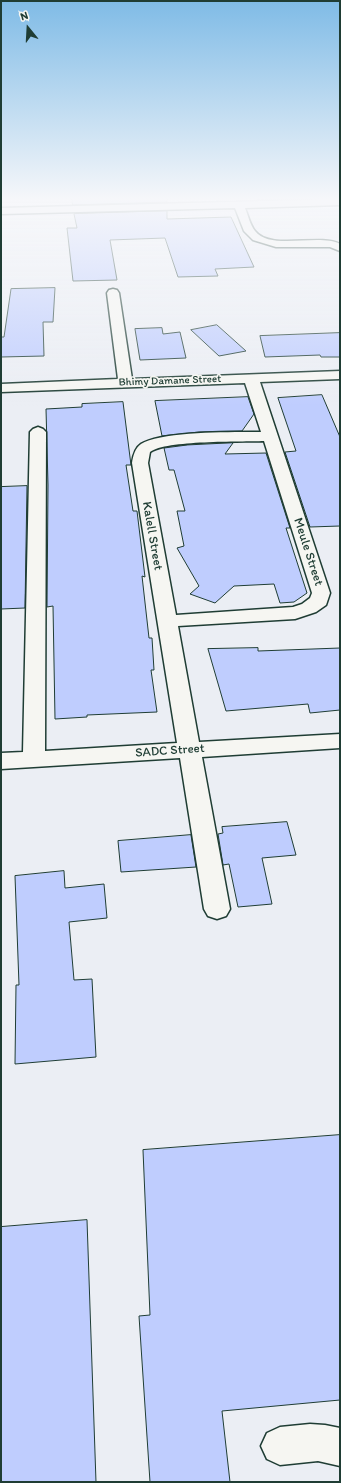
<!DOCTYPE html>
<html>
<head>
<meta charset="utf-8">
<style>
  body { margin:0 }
  #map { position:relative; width:341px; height:1483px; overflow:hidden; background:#ebeef4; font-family:Itim,sans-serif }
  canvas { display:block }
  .frame { position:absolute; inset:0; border:2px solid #1f3d34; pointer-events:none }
  .north { position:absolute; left:8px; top:8px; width:40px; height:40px; -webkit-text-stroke:3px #f6f6f2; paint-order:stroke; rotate:342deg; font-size:11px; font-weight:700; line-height:16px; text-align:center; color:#1f3d34 }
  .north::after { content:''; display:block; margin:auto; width:14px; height:18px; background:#1f3d34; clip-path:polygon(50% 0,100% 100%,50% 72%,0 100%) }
</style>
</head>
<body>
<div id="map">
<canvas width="341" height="1483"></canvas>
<div class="frame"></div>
<div class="north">N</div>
</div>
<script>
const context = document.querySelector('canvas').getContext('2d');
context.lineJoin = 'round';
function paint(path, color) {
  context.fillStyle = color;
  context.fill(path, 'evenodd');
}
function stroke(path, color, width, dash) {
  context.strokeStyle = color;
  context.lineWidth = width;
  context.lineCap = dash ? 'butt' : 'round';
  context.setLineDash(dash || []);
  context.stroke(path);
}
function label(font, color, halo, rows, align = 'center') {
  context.font = font + ' Itim,sans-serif';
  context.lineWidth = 3.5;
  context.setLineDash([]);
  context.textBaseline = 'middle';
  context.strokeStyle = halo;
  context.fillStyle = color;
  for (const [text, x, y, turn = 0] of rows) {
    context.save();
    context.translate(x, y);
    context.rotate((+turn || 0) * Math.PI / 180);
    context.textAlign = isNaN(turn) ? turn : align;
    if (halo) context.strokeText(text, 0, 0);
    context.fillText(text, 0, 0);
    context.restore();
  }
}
const building = new Path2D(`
  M72,199h95v3l-94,3z
  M167,211v8l64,-2 23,50 -39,2 3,7 -40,1 -13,-39 -55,2 7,40 -44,1 -6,-53h10l-3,-14z
  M55,288l-2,34h-10l1,34 -43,1v-20h3l7,-48z
  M217,325l29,26 -27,5 -28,-26z
  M162,328l1,6 17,-2 6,26 -46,2 -5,-31z
  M340,333v24h-19l-1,-2 -55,2 -5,-21z
  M322,395l18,42v89l-30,1 -25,-75 11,-1 -18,-53z
  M248,397l6,17 -12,17 -43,1 -37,4 -7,-35z
  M123,402l8,63h-5l7,46h4l8,66 -3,-1 7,62h3l2,32h-3l6,42 -70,3v2l-32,2 -2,-113 -6,1 1,-122 -2,-76 36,-2v-3z
  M233,443l-8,11 41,-1 24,75h-4l21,65 -13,9 -14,1 -6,-19 -40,2 -19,17 -25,-9 9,-8 -22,-38 7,-2 -7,-35h8l-11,-41h-5l-5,-22 23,-3z
  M27,486l-2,122 -24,1v-122z
  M258,648v3l82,-3v62l-30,3 -2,-9 -82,7 -18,-62z
  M287,822l9,33 -34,3 10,46 -34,3 -9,-43 -6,1 -5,-31 5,-1 -1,-6z
  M191,835l5,32 -75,5 -3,-31z
  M64,871l1,17 39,-4 3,34 -38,4 5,58 18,-1 4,78 -81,7 1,-79h3l-4,-109z
  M340,1135v265l-118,11 8,71h-80l-11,-166 11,-1 -7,-165z
  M87,1220l9,262h-95v-255z`);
paint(building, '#bfcdfe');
stroke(building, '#1f3d34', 1);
const minor = new Path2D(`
  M340,199v6l-95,3c3,7 5,17 10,23 15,20 64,2 85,13v7l-10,-4h-54l-23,-7 -9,-9 -9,-23 -234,6v-6z
  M113,289l4,1 2,3 13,86 208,-8v8l-80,3 70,211 -4,12 -10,7 -21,7 -117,7 21,116 141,-8v14l-138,9 28,152 -4,7 -9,3 -9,-3 -4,-7 -24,-151 -179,11v-16l22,-1 7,-320 3,-3 5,-2 5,2 3,3 -1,319 132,-8 -45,-280c1,-7 3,-15 9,-19 20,-13 94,-12 120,-12l-16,-49 -244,9v-8l117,-5 -11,-86 2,-3zM264,441l48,152 -2,5 -8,6 -9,3 -117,8 -28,-152 2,-11c16,-12 91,-10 114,-11z
  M310,1424l15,1 15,3v38l-22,-5 -38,4 -13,-6 -6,-13 6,-13 13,-6z`);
stroke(minor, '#1f3d34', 3);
paint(minor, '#f6f6f2');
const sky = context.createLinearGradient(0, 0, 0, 406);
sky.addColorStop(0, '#7fbbe6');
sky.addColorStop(0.49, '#f6f7fa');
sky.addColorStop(1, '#f6f7fa00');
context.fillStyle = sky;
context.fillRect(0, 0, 341, 406);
label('11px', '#1f3d34', '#f6f6f2', [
  ["Bhimy Damane Street",170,381,-2]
]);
label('13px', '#1f3d34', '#f6f6f2', [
  ["Kalell Street",152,536,80],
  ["Meule Street",308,552,72],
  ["SADC Street",170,751,-4]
]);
</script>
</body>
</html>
